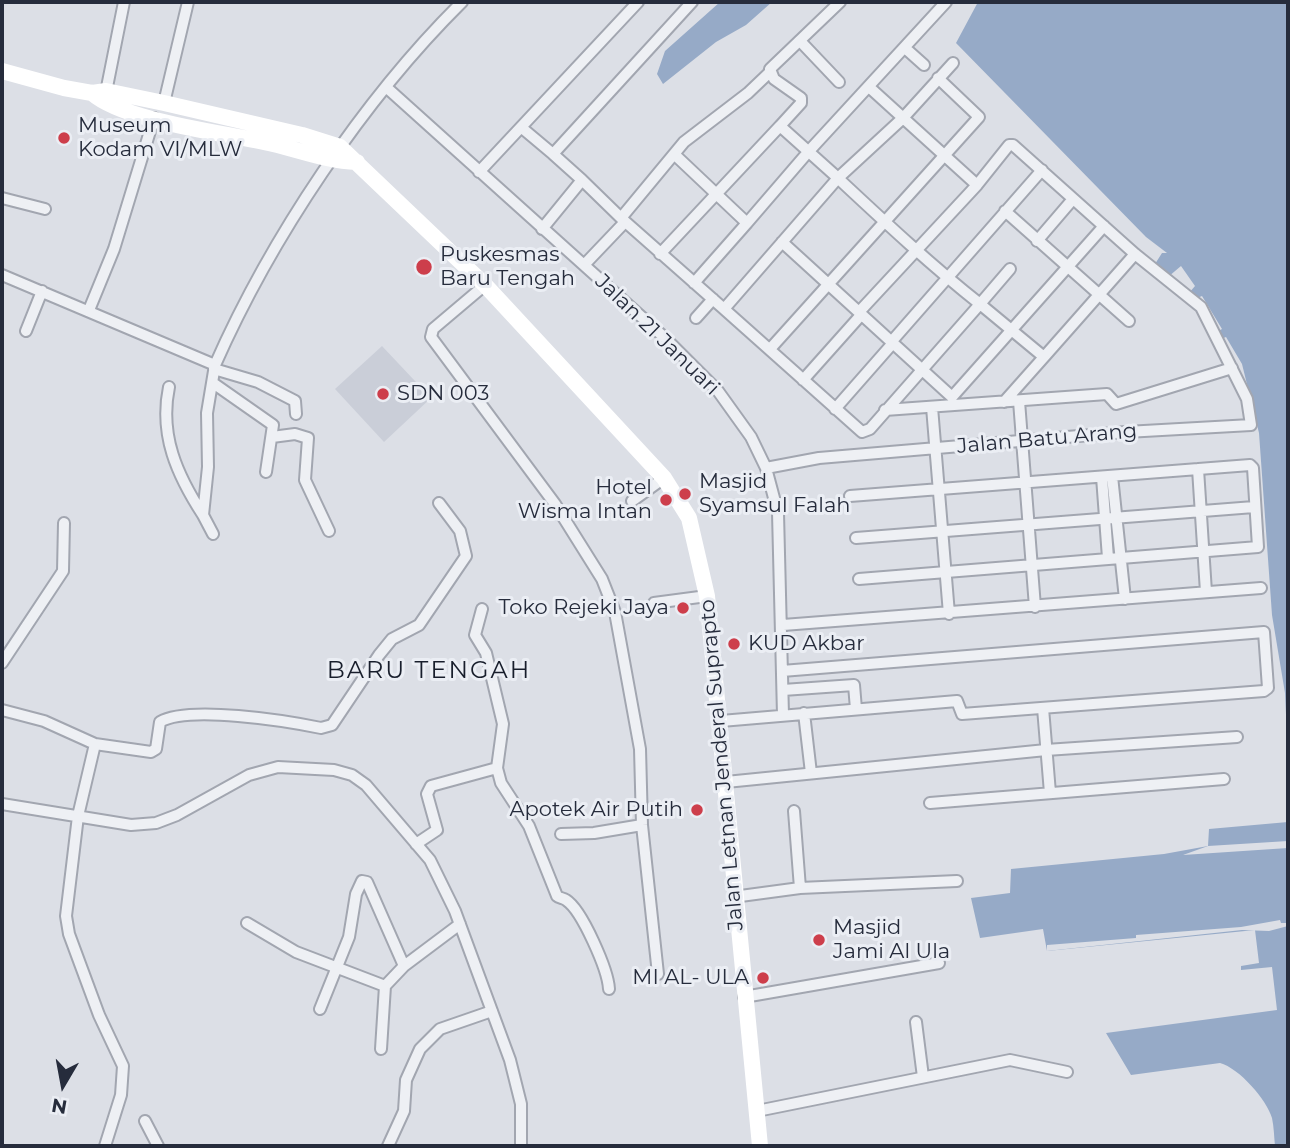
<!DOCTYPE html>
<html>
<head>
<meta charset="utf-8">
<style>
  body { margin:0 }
  #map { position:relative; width:1290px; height:1148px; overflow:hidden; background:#dcdfe6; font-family:Montserrat,sans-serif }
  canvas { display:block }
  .frame { position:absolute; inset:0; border:4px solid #262c3c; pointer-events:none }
  .north { position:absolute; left:28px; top:1050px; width:70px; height:70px; -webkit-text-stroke:5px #ebeef4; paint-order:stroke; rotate:190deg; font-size:19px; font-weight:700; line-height:28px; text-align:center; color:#262c3c }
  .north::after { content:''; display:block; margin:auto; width:24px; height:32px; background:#262c3c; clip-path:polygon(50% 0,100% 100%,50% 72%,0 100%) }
</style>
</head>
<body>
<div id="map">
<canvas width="1290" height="1148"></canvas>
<div class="frame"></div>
<div class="north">N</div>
</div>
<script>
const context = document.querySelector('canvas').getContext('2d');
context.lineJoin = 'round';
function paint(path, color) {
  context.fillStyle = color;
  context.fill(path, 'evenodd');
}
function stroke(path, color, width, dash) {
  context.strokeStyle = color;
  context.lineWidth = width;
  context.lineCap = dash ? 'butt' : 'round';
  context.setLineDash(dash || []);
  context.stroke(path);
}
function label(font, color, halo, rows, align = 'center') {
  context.font = font + ' Montserrat,sans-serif';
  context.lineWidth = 6;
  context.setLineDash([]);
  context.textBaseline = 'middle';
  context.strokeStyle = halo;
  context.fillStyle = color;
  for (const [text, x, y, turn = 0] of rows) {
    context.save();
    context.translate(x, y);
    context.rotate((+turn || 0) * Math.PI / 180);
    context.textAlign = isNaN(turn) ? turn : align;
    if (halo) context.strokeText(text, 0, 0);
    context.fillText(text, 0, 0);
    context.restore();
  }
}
paint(new Path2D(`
  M382,346l49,52 -47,44 -49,-53z`), '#caced8');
paint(new Path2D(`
  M720,2h52l-26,23 -30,17 -53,42 -6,-10 8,-23z
  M978,2h310v756l-3,-65 -13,-78 -13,-182 -17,-69 -16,-27 -7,3 -4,-7 7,-4 -20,-33 -7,3 -6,-6 6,-7 -14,-20 -13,11 -13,-13 7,-11h5l-21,-16 -190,-194z
  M1288,822v324h-13c-1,-9 -1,-19 -3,-28 -5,-18 -33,-50 -52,-55l-89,12 -25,-42 171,-23 -5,-43 -31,3v-4l18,-3 -4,-33 -208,21 -4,-22 -63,9 -9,-40 39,-5 1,-24 153,-15 44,-8 1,-17z`), '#96aac7');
paint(new Path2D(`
  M1288,841v7l-105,7 25,-9z
  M1280,920l1,3h7v3l-19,5 -27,-1 -195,21v-6l89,-7v-3l105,-8z`), '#dcdfe6');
const street = new Path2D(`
  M840,2l-70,67 4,10 27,19v5l-21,23 58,52 4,4c45,42 90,84 138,122l-110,125 -8,3 -138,-123 114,-131 65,-60 50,-55
  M801,42l38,40
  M905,48l19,17
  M386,87l279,251 53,53 33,46 15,31 12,45 5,202
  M105,97l19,-95
  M164,103l24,-101
  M522,128l31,26 139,-152
  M553,154l29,26
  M674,154l73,69 62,-72 137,-149
  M479,172l159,-170
  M2,198l43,11
  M1005,211l124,110
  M621,218l103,91
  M542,229l40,-49 39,38 63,-76 64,-49 22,-21
  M1037,241l36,-42
  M782,242l170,155 152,-171
  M660,254l120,-128
  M584,265l41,-43
  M1010,269l-30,35 64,53 91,-103
  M2,275l213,90c56,-127 148,-265 247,-363
  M694,283l53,-60
  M485,285l-52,44 -2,8 124,167 47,75 13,33 25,137 2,76 16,149
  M89,310l25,-61 40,-131
  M859,312l118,-127 -108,-98
  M696,318l17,-19
  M26,331l16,-40
  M892,341l150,-171
  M770,349l209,-232 -41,-39
  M214,369l44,13 37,19 1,13
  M803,380l58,-65
  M213,383l60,42 -7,47
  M169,387c-10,48 8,88 34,128
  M1019,401l16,206
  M1004,402l40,-45
  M932,407l17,207
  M835,409l58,-66
  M885,410l222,-16 9,10 116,-36
  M272,437l23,-3 13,4 -3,42 24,51
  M766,468l53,-10 307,-26 125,-7 -4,-26 -46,-92 -66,-53 -122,-109h-4l-32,40
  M1198,469l8,123
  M1112,476l13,123
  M1102,477l6,81
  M850,496l400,-31 3,3 5,79 -399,32
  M632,501l32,-23
  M213,534l-10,-19 5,-48 -1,-54 8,-48
  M856,538l398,-31
  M654,603l53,-7
  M482,609l-7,26 11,18 17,71 -6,44 4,15 28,43 28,70c2,2 6,2 9,4 16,10 42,70 43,89
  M783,625l478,-37
  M2,663l61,-92 1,-48
  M783,690l71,-5 2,24
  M1043,708l7,85
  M2,710l42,11 51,23 -17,72 -12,100 3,18 30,81 24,51 -2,29 -16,51
  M804,713l7,60
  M721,721l236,-20 5,13 302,-23 4,-3 -4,-56 -482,39
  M95,744l56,8 5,-3 4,-27c28,-17 127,-1 161,6l11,-3 47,-70 13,-16 27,-14 47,-69 -6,-25 -21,-28
  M726,782l320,-32 191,-13
  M930,803l294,-24
  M2,804l129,21 25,-2 21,-8 72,-40 29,-8 56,3 18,5 14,10 64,75 25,51 55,149 11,44v42
  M794,811l6,77
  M561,834l33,-1 48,-8
  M416,844l21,-14 -10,-36 4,-8 66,-18
  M733,897l67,-9 157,-7
  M247,923l49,29 89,34 19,-20 56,-42
  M744,997l195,-34
  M320,1009l29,-72 7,-43 6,-13 5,1 37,84
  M916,1022l7,55
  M381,1049l4,-63
  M757,1111l253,-51 57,12
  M145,1121l13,25
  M388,1146l16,-35 2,-31 14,-31 20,-20 52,-18`);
stroke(street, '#a2a6b0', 14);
stroke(street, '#eef0f4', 10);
stroke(new Path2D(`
  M2,71l62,17 28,5 14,-2 58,12 138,32 38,12 145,138 179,193 25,40 18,78 53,550
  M92,93c33,29 135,40 181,51 29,7 55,17 84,18`), '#fff', 16);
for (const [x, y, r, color] of [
  [64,138,7,"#cd3e4b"],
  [424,267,9,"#cd3e4b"],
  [383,394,7,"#cd3e4b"],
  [685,494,7,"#cd3e4b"],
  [666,500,7,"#cd3e4b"],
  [683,608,7,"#cd3e4b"],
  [734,644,7,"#cd3e4b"],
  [697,810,7,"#cd3e4b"],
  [819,940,7,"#cd3e4b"],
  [763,978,7,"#cd3e4b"]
]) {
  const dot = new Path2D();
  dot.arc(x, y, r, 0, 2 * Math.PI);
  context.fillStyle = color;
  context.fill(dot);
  stroke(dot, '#ebeef4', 2.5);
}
label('21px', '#262c3c', '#ebeef4', [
  ["Museum",78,126],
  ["Kodam VI/MLW",78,150],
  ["Puskesmas",440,255],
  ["Baru Tengah",440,279],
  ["SDN 003",397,394],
  ["Masjid",699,482],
  ["Syamsul Falah",699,506],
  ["Hotel",652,488,"right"],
  ["Wisma Intan",652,512,"right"],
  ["Toko Rejeki Jaya",669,608,"right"],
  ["KUD Akbar",748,644],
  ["Apotek Air Putih",683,810,"right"],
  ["Masjid",833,928],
  ["Jami Al Ula",833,952],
  ["MI AL- ULA",749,978,"right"]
], 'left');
label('21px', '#262c3c', '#ebeef4', [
  ["Jalan 21 Januari",657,335,44],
  ["Jalan Batu Arang",1047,439,-5],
  ["Jalan Letnan Jenderal Suprapto",722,765,-95]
]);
context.letterSpacing = '2px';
label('24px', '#181e2c', '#ebeef4', [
  ["BARU TENGAH",429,671]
]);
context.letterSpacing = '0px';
</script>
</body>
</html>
